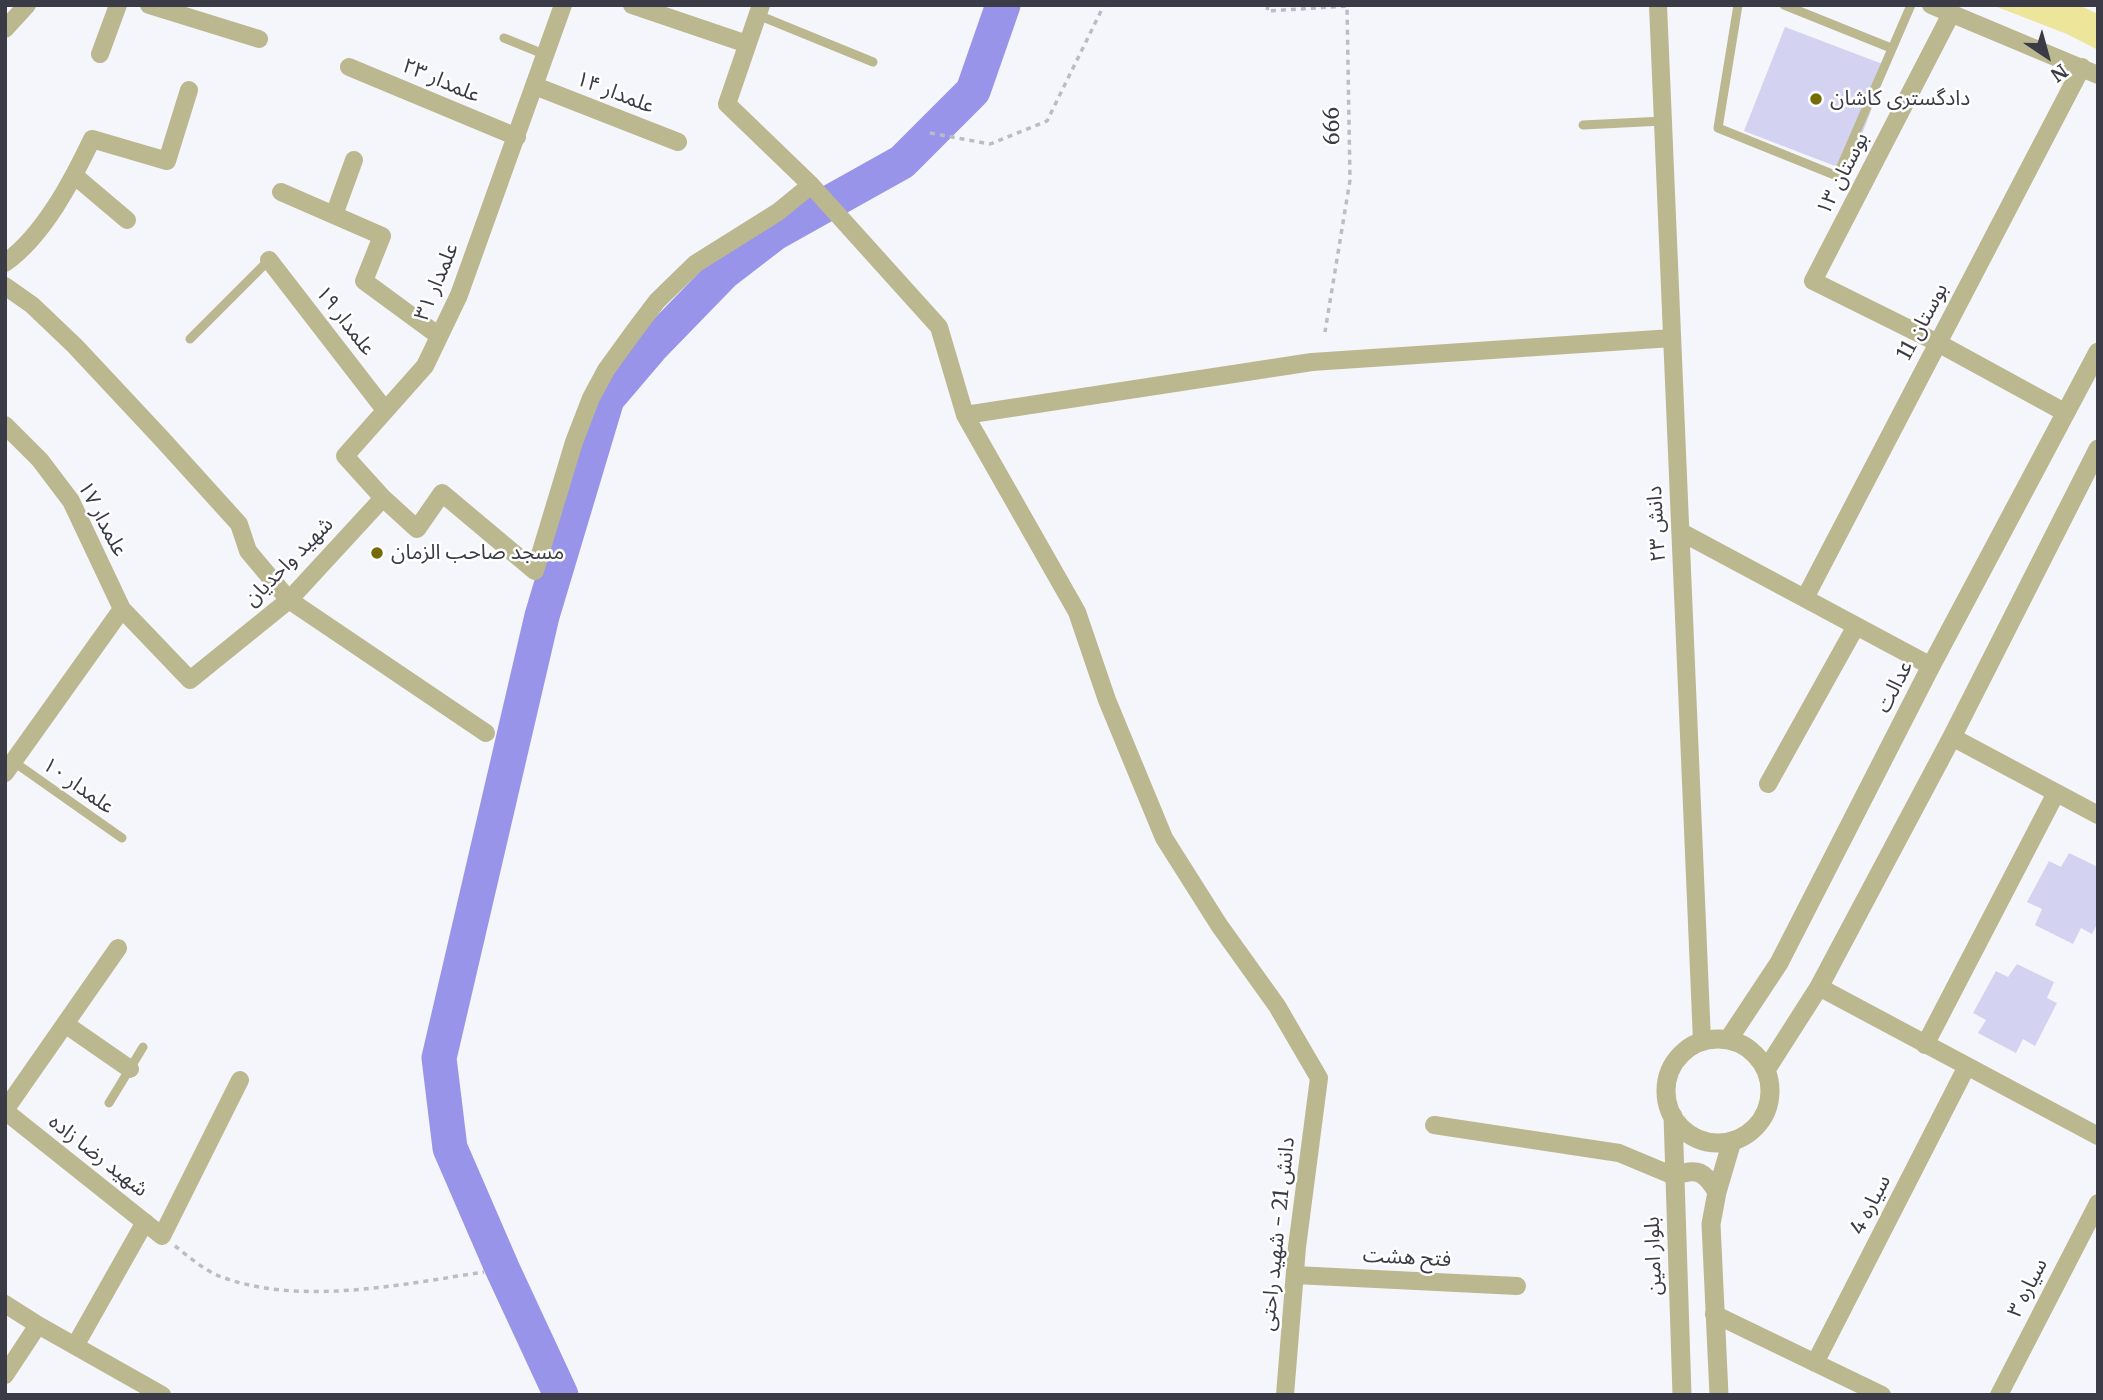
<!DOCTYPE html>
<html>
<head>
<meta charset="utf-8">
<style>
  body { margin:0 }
  #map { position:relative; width:2103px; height:1400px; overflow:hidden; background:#f5f5fc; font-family:Merriweather,serif }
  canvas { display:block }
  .frame { position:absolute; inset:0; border:7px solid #3b3b47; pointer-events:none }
  .north { position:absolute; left:2012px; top:21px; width:70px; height:70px; -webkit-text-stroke:5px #fff; paint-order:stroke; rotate:144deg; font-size:19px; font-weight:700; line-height:28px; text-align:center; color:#3b3b47 }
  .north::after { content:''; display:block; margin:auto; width:24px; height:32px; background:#3b3b47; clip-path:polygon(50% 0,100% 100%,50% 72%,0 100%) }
</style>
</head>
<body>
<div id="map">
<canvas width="2103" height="1400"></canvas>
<div class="frame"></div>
<div class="north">N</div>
</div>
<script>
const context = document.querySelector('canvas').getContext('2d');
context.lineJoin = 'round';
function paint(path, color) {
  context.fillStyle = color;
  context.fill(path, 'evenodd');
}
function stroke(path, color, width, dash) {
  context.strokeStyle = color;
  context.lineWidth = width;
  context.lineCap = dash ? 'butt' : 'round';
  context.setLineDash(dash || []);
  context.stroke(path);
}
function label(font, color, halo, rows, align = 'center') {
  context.font = font + ' Merriweather,"Noto Sans Arabic",serif';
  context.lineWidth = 5;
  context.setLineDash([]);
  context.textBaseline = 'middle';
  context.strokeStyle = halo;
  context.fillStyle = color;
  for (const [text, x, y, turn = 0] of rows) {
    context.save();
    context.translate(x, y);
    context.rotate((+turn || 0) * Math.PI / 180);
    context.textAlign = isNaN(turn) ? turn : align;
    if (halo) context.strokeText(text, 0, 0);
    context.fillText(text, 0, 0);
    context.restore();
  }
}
paint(new Path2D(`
  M1992,5h87l19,9v36l-31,-16z`), '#ece59a');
stroke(new Path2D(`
  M561,1395l-59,-127 -52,-120 -11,-90 103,-442 65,-217 46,-54 70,-72 52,-40 127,-71 71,-71 30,-86`), '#9894e9', 35);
paint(new Path2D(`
  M1785,27l103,39 -40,105 -104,-40z
  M2069,853l29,14v55l-6,12 -11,-6 -8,16 -38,-19 7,-16 -15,-7 22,-41 12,6z
  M2017,964l37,18 -7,16 10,5 -22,43 -12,-7 -7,14 -38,-20 8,-13 -13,-7 23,-42 12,6z`), '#d3d3f1');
stroke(new Path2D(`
  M1268,5l-1,6 80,-5 3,174 -25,152
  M930,133l60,11 57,-23 57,-116
  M175,1246c13,10 29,24 44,30 80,31 184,8 265,-4`), '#bcbcc5', 3.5, [5, 5]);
stroke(new Path2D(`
  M1738,5l-20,123 119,48 74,-171
  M1784,5l107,43
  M758,15l115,47
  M504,38l42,17
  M1583,125l80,-4
  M190,339l79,-79
  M14,762l108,76
  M109,1103l34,-56`), '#bbb78f', 9);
stroke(new Path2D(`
  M149,5l110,34
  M563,5l-104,290 -34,71 -80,90 38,42 34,31 25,-36 93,78 39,-129 17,-44 15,-28 29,-40 22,-29 38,-37 83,-52 33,-27
  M632,5l115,39
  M761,5l-34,99 84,81 128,142 26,88 112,197 30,88 57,138 55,87 58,81 42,72 -22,169 -12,148
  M1658,5l44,1036
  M1931,5l167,70
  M1951,14l-138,267 125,62 128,70
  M5,29l22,-24
  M100,54l18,-49
  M349,67l168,70
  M535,86l143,56
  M75,176l52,44
  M281,192l101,44 -18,45 75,55
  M334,215l20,-55
  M269,260l116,150
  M5,263c39,-28 67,-82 87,-124l75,22 22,-71
  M5,286l27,19 43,41 87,93 77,85 9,27 41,49 197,133
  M965,415l347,-53 360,-24
  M5,425l35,35 31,41 51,108 68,71 99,-80 94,-102
  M1681,532l250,134
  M1805,598l277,-531
  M1952,737l146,78
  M5,773l117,-164
  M1768,784l88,-158
  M1819,987l279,149
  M65,1024l65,45
  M1925,1045l131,-252
  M5,1110l113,-162
  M5,1111l157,125 78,-156
  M1434,1125l185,28 55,23
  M1295,1275l222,11
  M5,1304l33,21 124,70
  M1714,1314l168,81
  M75,1346l70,-124
  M1815,1363l152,-297
  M5,1375l33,-50
  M1999,1395l99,-192`), '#bbb78f', 18);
stroke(new Path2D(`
  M1666 1091a52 52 0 1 1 104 0a52 52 0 1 1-104 0Z
  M1728,1040l51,-77 152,-297 167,-314
  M1766,1070l53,-83 133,-250 146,-288
  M1673,1116l9,279
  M1674,1176c24,-9 31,-4 43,16
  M1719,1395l-8,-171 6,-32 15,-51`), '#bbb78f', 19);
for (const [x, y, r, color] of [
  [1816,99,7,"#756c07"],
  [377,553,7,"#756c07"]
]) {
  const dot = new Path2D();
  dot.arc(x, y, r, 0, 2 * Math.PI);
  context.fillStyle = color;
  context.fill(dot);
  stroke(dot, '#fff', 2.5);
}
label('21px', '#3b3b47', '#fff', [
  ["علمدار ۲۳",441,81,23],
  ["علمدار ۱۴",615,93,21],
  ["666",1333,126,-91],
  ["بوستان ۱۳",1843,174,-63],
  ["علمدار ۳۱",437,282,-67],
  ["علمدار ۱۹",345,321,52],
  ["بوستان 11",1923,322,-62],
  ["علمدار ۱۷",102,519,62],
  ["دانش ۲۳",1657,524,-93],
  ["شهید واحدیان",289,562,-45],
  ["عدالت",1895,687,-63],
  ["علمدار ۱۰",78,786,35],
  ["شهید رضا زاده",98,1156,38],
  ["سیاره 4",1871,1205,-63],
  ["دانش 21 - شهید راحتی",1278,1234,-84],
  ["بلوار امین",1654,1256,-92],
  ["فتح هشت",1407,1258,3],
  ["سیاره ۳",2028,1288,-63]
]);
label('21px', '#3b3b47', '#fff', [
  ["دادگستری کاشان",1830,99],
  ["مسجد صاحب الزمان",391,553]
], 'left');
</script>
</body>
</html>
